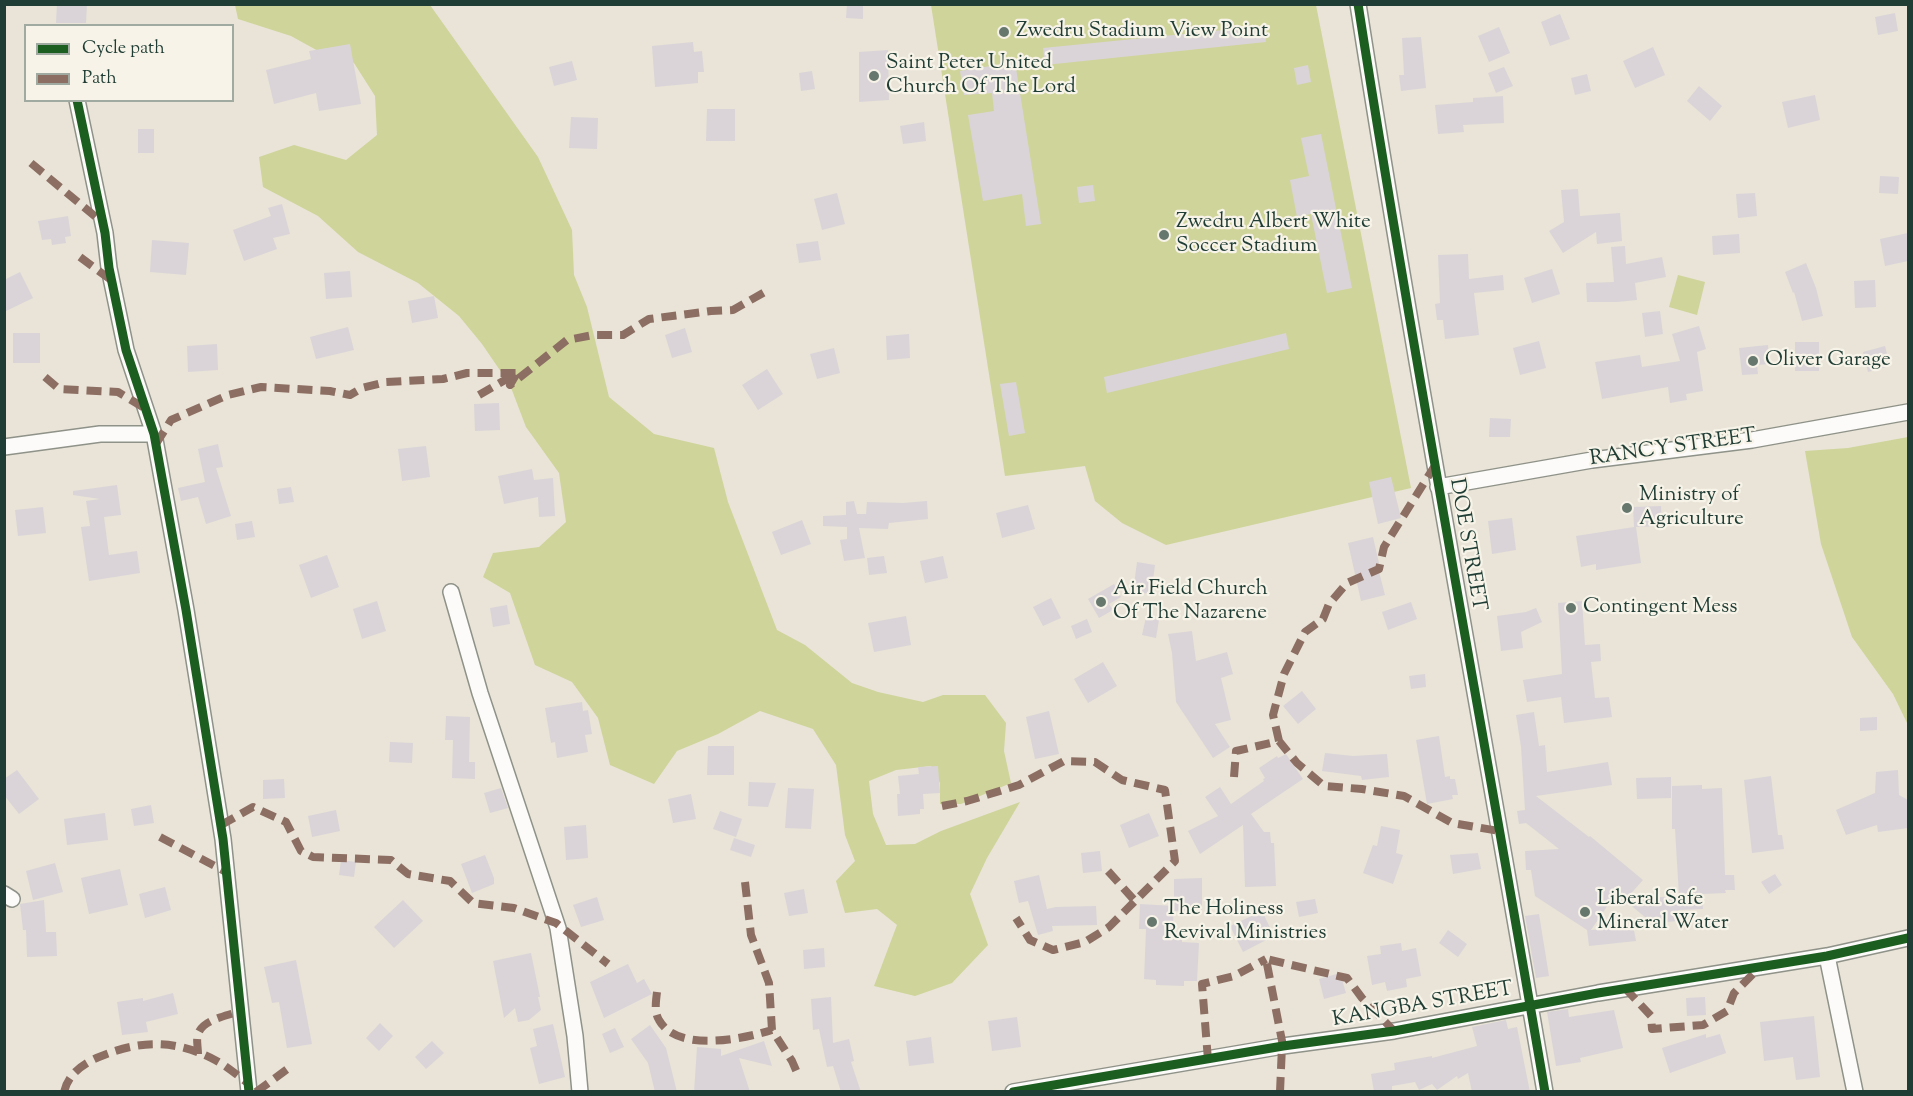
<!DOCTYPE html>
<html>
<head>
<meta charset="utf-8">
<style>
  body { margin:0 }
  #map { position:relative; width:1913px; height:1096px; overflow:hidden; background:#e9e4d7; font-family:"Sorts Mill Goudy",serif }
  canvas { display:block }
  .frame { position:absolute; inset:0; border:6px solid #1f3d34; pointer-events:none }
  .legend { position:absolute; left:24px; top:24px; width:210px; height:78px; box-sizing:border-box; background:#f7f3e8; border:2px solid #a1aaa0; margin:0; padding:8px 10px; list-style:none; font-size:18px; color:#1f3d34 }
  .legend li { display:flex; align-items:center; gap:12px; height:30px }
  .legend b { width:30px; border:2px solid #a1aaa0 }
</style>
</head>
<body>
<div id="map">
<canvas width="1913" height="1096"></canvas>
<div class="frame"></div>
<ul class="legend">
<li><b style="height:8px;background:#1b5e20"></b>Cycle path</li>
<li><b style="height:8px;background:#8d6e63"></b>Path</li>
</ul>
</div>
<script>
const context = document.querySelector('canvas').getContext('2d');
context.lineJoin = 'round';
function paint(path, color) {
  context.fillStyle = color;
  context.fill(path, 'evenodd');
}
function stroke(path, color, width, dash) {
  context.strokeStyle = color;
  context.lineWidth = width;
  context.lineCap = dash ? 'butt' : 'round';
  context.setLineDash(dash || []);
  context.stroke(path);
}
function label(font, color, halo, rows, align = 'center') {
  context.font = font + ' "Sorts Mill Goudy",serif';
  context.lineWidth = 4.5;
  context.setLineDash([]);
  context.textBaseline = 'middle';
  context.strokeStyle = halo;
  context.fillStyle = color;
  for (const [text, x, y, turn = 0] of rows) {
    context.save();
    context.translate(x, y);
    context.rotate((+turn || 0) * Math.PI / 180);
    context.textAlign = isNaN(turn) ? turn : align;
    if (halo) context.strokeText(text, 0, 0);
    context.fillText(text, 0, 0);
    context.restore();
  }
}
paint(new Path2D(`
  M235,5h195l108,152 34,73 2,45 13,32 22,90 45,37 60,14 14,54 49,128 28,15 47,38 26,9 45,10 20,-7h42l21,28 -2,28 7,32 -50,21h-21v-21l-9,-17 -35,4 -27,11 4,33 13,31 29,-1 26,-13 79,-29 -33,56 -17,36 18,51 -36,38 -37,13 -41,-10 23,-61 -20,-16 -32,4 -9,-32 19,-20 -10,-26 -9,-70 -23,-36 -53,-18 -42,23 -41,17 -23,33 -44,-19 -12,-47 -26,-36 -37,-17 -25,-72 -27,-16 10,-24 46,-6 27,-25 -7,-49 -33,-46 -16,-42 -28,-41 -23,-28 -41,-33 -60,-31 -40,-36 -55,-29 -4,-30 35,-12 52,15 31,-25 -2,-39 -21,-33 -34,-11 -29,-16 -53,-17z
  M931,5h385l95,483 -245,57 -44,-22 -27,-22 -10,-35 -80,10z
  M1678,275l27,7 -8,33 -28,-8z
  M1908,437v288l-15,-31 -41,-57 -31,-93 -16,-93 43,-3z`), '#cfd49a');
paint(new Path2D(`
  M57,4h30l-1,19h-30z
  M847,4h16v15l-17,-1z
  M1895,13l3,18 -20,4 -3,-18z
  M1560,14l10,25 -20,7 -9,-24z
  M1264,26l2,16 -221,23 -2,-17z
  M1499,27l11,26 -21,9 -11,-26z
  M1421,37l5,51 -25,3 -2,-16h5l-2,-37z
  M693,42l1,10 8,-1 2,21h-6v11l-43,4 -3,-41z
  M350,44l11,60 -42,7 -3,-18 -42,11 -8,-34 45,-11 -2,-8z
  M1653,47l12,28 -30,13 -12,-27z
  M888,50l1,50 -30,2v-50z
  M572,61l5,19 -23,6 -5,-19z
  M1015,62l26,162 -15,2 -4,-32 -39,7 -15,-86 26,-4 -2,-18 -28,2 -4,-24z
  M1308,65l3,17 -14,3 -3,-17z
  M1504,67l9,19 -17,7 -8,-20z
  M812,71l3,18 -14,2 -2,-18z
  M1587,74l4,17 -16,4 -4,-17z
  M1699,86l23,20 -12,15 -23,-20z
  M1815,95l5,25 -32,8 -6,-26z
  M1503,96l1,27 -41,2 1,7 -26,2 -3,-29 38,-3v-4z
  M707,109h28v32h-29z
  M571,117l27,1 -1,31 -28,-1z
  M924,122l2,19 -23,3 -3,-18z
  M138,129h16v24h-16z
  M1321,134l31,154 -25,5 -16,-79 -14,3 -7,-37 19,-4 -8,-38z
  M1880,176l19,1 -1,17 -19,-1z
  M1093,185l2,16 -16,2 -2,-16z
  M1578,189l2,27 40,-3 2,28 -25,3 -1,-12 -33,21 -14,-22 15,-9 -3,-32z
  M837,193l8,31 -23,6 -8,-31z
  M1755,193l2,23 -19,2 -2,-24z
  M282,204l8,30 -17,4 4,11 -33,12 -11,-31 38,-14 -3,-8z
  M68,216l3,20 -6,1 1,6 -14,2 -1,-6 -9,1 -4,-19z
  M1908,233v28l-23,5 -5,-27z
  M1739,234l1,19 -27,2 -1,-19z
  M152,240l37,3 -3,32 -36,-3z
  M818,241l3,19 -22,3 -3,-19z
  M1625,246l1,18 36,-7 4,20 -31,6 2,17 -20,2h-30l-1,-19 28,-1 -3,-35z
  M1468,254l1,25 34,-4 1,15 -30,3 5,42 -34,4 -2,-19h-6l-2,-16 5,-1 -2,-48z
  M1806,263l10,25 7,28 -21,5 -8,-29 -1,1 -8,-21z
  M1552,269l8,25 -28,9 -8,-25z
  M350,271l2,26 -26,2 -2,-26z
  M20,272l13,26 -29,14v-32z
  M1875,280l1,27 -21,1 -1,-27z
  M434,296l4,22 -26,5 -4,-22z
  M1660,311l3,23 -18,3 -3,-24z
  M1699,326l7,23 -9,3 6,39 -17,3 1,6 -17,3 -2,-16 -66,12 -7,-37 45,-7 2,12 38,-6 -8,-27z
  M348,327l6,23 -38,9 -6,-22z
  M685,328l7,24 -20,6 -7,-23z
  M13,333h27v30h-27z
  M1286,333l3,16 -182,44 -3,-16z
  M909,334l1,24 -23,2 -1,-24z
  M1539,341l7,27 -26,7 -7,-27z
  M1795,342h24v29h-24z
  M217,344l1,26 -30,2 -1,-26z
  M1768,345l1,19 -12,1 1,9 -16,1 -3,-27z
  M1885,346l5,20 -22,6 -5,-20z
  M834,348l6,25 -23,6 -7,-25z
  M767,369l16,25 -25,16 -16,-25z
  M1016,382l9,51 -16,3 -9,-52z
  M499,403l1,27 -25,1 -1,-27z
  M1490,418l21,1 -1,18h-21z
  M218,444l5,23 -7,1 15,48 -25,8 -8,-27 -17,4 -3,-13 27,-6 -7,-33z
  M426,446l4,31 -28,4 -4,-32z
  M532,469l2,11 19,-2 2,38 -16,1 -1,-20 -34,7 -6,-28z
  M1391,477l10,41 -23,6 -9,-42z
  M117,485l4,30 -17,2 5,38 28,-4 3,22 -51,8 -8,-54 9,-1 -4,-25 14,-2 -27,-4v-4z
  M291,487l3,15 -15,2 -2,-15z
  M854,501l3,13h9l1,-12 36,1 24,-2 1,18 -39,4 -1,6 -29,-1 6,30 -21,3 -4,-21 7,-1v-12l-24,-1v-10l23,-1v-13z
  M1028,505l7,24 -33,9 -6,-25z
  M1661,506l1,20 -26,1 5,36 -45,7v-6l-15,3 -5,-31 58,-9 -1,-20z
  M43,507l3,26 -28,3 -3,-26z
  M1512,518l4,32 -24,4 -4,-33z
  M802,520l9,24 -30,11 -9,-23z
  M252,521l3,16 -18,3 -2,-16z
  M1373,537l6,26 -2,1 8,31 -24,6 -13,-58z
  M327,555l12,32 -28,11 -12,-33z
  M884,556l3,17 -18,2 -2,-17z
  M943,556l5,22 -23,5 -5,-22z
  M1137,562l18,3 -4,29 -18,-2z
  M1114,584l7,13 -12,7 4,6 -14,8 -11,-19z
  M1051,598l10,20 -18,8 -10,-19z
  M377,601l9,30 -24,8 -9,-30z
  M1582,601l3,44 15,-1 1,17 -10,1 4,36 14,-1 3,20 -48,6 -3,-26 -34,5 -4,-22 39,-6 -4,-71z
  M1411,602l6,17 -29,11 -6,-18z
  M507,605l3,19 -17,3 -3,-19z
  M1536,608l6,14 -21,10 2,16 -22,3 -4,-35 29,-4z
  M906,616l5,29 -37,7 -6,-29z
  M1146,617l13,3 -3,18 -14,-3z
  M1087,619l5,13 -16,7 -5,-13z
  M1192,631l4,30 31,-9 6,22 -12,4 10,42 -16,4 15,23 -17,11 -37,-56 -4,-49 -4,-19z
  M1103,662l14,24 -29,17 -14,-24z
  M1425,674l1,13 -15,2 -2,-13z
  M1302,691l14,18 -18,15 -15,-18z
  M582,702l1,9 5,-1 4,24 -7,1 3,17 -31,6 -2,-16 -4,1 -6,-35z
  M1049,711l10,43 -24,5 -9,-42z
  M1534,712l5,34 6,-1 2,27 61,-10 4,23 -76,11 53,41 1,-1 53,44 -17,19 53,-3 -4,-67h-3v-43l30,-1v4l20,-1 3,87h9l1,15h-10l1,3 -24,1 1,15 -25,1 1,11 -27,2 -36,-30 -25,37 42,-5 3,16 -47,5 -2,-16 -52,-34 -4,-26h-5l-1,-19 34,-2 -33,-26 -7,1 -2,-13 8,-1 -4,-63 -5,-32z
  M446,716l24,1 -1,45h6v17l-23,-1 1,-38h-8z
  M1877,717v13l-17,1v-13z
  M1439,736l6,41 5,-1v3h5l3,16h-6l1,4 -26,5 -11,-64z
  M390,742l23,1 -1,20 -23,-1z
  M708,746h26v29h-27z
  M1325,753l28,3 34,-2 2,23 -27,3 -1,-4 -39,-5z
  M1286,754l17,25 -52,35 13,18h6l1,11h3l2,43 -31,1 -2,-62 -43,29 -12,-23 30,-15 -13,-19 15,-10 11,17 33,-23 -1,-2 2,-1 -6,-10 18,-12 1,2z
  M938,766l2,27 -17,1 1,15h-4v5l-22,2 -1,-22h3l-2,-18 21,-2 -1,-7z
  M17,770l22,29 -20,15 -15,-19v-16z
  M1898,770l1,25 9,5v28l-30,4 -1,-7 -31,10 -10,-25 39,-17 1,-21z
  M1771,776l7,59h4l2,14 -32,4 -8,-73z
  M1671,777v21l-34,1 -1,-21z
  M284,779l1,19 -22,1v-19z
  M749,782l27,1 -8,24 -20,-1z
  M501,788l7,20 -18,5 -6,-20z
  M788,788l26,1 -3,40 -26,-1z
  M691,794l5,25 -23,4 -5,-24z
  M151,805l3,18 -20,3 -3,-17z
  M336,810l4,21 -28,6 -4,-21z
  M720,811l22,8 -6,18 -23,-8z
  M105,813l3,27 -41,5 -3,-26z
  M1149,813l10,23 -30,12 -9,-23z
  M586,825l2,33 -22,2 -2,-33z
  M1381,826l19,4 -4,23 7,2 -10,29 -30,-11 10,-28 4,1z
  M734,838l21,7 -4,12 -21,-7z
  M1100,851l2,20 -19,2 -2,-20z
  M1478,853l3,16 -28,5 -3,-19z
  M485,855l9,23v6l-22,9 -11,-29z
  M341,860l15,2 -2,15 -15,-2z
  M55,863l8,29 -30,8 -7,-29z
  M120,869l8,36 -39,9 -8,-36z
  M1775,874l7,11 -13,9 -8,-12z
  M1039,875l8,34 9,-2 40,-1 1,19 -45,1 1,5 -15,4 -10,-34 -9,2 -5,-22z
  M1202,878v32l-28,1v-32z
  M165,887l6,23 -26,8 -6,-24z
  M804,889l4,24 -19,3 -5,-23z
  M597,897l7,23 -23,7 -8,-22z
  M1315,899l3,14 -19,4 -3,-15z
  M44,900l2,32h10l1,24 -30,1 -1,-27h-3l-3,-26z
  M403,900l20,21 -29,27 -20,-21z
  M1140,904l34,2 -2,33h10v3l17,1 -2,38h-13v5l-28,-1v-5l-12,-1 2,-50h-7z
  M1262,911l12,25 -31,16 -13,-26z
  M1539,914l10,62 -13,2 -11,-62z
  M1448,930l19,14 -9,13 -19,-14z
  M1401,943l1,8 14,-3 5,28 -15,3 1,8 -20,4 -2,-9 -13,3 -5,-29 14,-2 -1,-8z
  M824,948l1,19 -21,2 -1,-19z
  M531,953l9,44h-2l3,13 -12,10 -11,2 -3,-14 -11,10 -11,-57z
  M296,960l16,84 -25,4 -8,-46 -7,1 -8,-36z
  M628,964l9,19 7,-4 8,15 -48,24 -14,-36z
  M1340,973l6,20 -22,6 -5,-20z
  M173,993l5,21 -32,8 2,10 -26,3 -5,-33 26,-4v3z
  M831,997l2,46 16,-4 5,22 -3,1 10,30h-20l-8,-26 -6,1 -8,-38 -6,1 -2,-31z
  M1705,997l1,18 -19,1 -1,-18z
  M1568,1009l1,8 45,-7 9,38 -43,10 1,4 -25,4 -9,-54z
  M1814,1016l6,61 -24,3 -3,-23 -29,4 -4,-39z
  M1017,1017l4,30 -29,4 -4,-30z
  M1506,1020l2,9 9,-2 13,65h-58l-4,-19 -10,6 -1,-3 -20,14 -5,-6 -13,6 -4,-8 -23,4v6h-18l-3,-18 24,-4 -1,-7 38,-7v2l45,-12 -5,-19z
  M380,1023l13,13 -14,15 -13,-13z
  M553,1024l12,53 -26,7 -9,-36 7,-2 -4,-17z
  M650,1025l16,23 11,44h-22l-7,-29 -17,-24z
  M615,1028l9,19 -14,6 -8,-19z
  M1706,1034v4l14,-4 6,19 -56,20 -8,-25z
  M931,1037l3,26 -25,3 -3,-25z
  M432,1041l12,12 -18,16 -11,-12z
  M764,1041l8,25 -33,-8 11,34h-56l3,-45 24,2v7z`), '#dad4d8');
const street = new Path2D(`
  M1358,4c57,364 125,725 187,1088
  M77,100l28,133 4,35 17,82 28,84 32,176 37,229 26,253
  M4,447l96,-13h54
  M1438,487l154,-27 160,-20 156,-28
  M451,592l29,101 78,235 17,108 5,56
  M4,894l8,5
  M1827,956l28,136
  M1013,1092l270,-46 111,-15 204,-38 229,-37 81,-18`);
stroke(street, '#8f9289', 18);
stroke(street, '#fcfbf9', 15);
stroke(new Path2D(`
  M31,163l72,60
  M80,257l31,23
  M45,377l14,12 59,3 28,17
  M479,395l38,-22 -7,12 57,-45 26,-5h30l26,-16 62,-8 22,-1 37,-21
  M156,444l15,-24 57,-25 33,-8 69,4 20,4 12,-7 24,-6 57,-3 24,-6h50
  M1279,741l-6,-26 11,-41 21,-42 18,-13 6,-15 18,-21 32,-14 5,-22 50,-80
  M1234,777l2,-26 43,-10 18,22 27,23 38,3 42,7 48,27 47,8
  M942,806l25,-5 52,-16 45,-24 31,1 27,18 43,10 10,71 -66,66 -24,15 -32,8 -23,-10 -14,-22
  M221,825l32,-18 33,15 15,29 12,6 78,3 17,14 42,7 23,22 41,5 42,15 52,41
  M160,837l66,35
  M1108,871l27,30
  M745,882l6,53 18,48 3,47 20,31 7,16
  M1625,988l26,28 1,13 51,-4 24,-14 7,-18 26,-26
  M657,992c-1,9 -3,20 2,28 18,33 84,19 113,10
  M1283,1046l-17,-87 81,19 15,20 32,33
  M198,1054c0,-7 -2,-14 0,-20 5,-15 30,-18 42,-23
  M1208,1060l-6,-76 32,-8 32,-17
  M64,1092c4,-18 20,-29 35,-35 40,-17 76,-18 116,3 12,6 23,16 34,24
  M256,1092l37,-27
  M1280,1092l2,-46`), '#8d6e63', 8, [15, 8]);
stroke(new Path2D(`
  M1358,4c57,364 125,725 187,1088
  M77,100l28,133 4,35 17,82 28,84 32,176 37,229 26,253
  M1013,1092l270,-46 111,-15 204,-38 229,-37 81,-18`), '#1b5e20', 9);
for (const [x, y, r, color] of [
  [1004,32,6,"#66776d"],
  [874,76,6,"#66776d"],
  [1164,235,6,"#66776d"],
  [1753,361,6,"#66776d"],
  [1627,508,6,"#66776d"],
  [1101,602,6,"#66776d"],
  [1571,608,6,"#66776d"],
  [1585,912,6,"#66776d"],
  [1152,922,6,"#66776d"]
]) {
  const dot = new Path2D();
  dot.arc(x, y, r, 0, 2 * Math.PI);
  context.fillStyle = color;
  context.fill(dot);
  stroke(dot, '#f7f3e8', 2);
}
label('21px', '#1f3d34', '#f7f3e8', [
  ["Zwedru Stadium View Point",1016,32],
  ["Saint Peter United",886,64],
  ["Church Of The Lord",886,88],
  ["Zwedru Albert White",1176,223],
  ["Soccer Stadium",1176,247],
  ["Oliver Garage",1765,361],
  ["Ministry of",1639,496],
  ["Agriculture",1639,520],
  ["Air Field Church",1113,590],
  ["Of The Nazarene",1113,614],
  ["Contingent Mess",1583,608],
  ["Liberal Safe",1597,900],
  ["Mineral Water",1597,924],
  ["The Holiness",1164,910],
  ["Revival Ministries",1164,934]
], 'left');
label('21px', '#1f3d34', '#f7f3e8', [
  ["RANCY STREET",1673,449,-8],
  ["DOE STREET",1466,545,80],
  ["KANGBA STREET",1423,1006,-10]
]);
</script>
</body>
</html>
